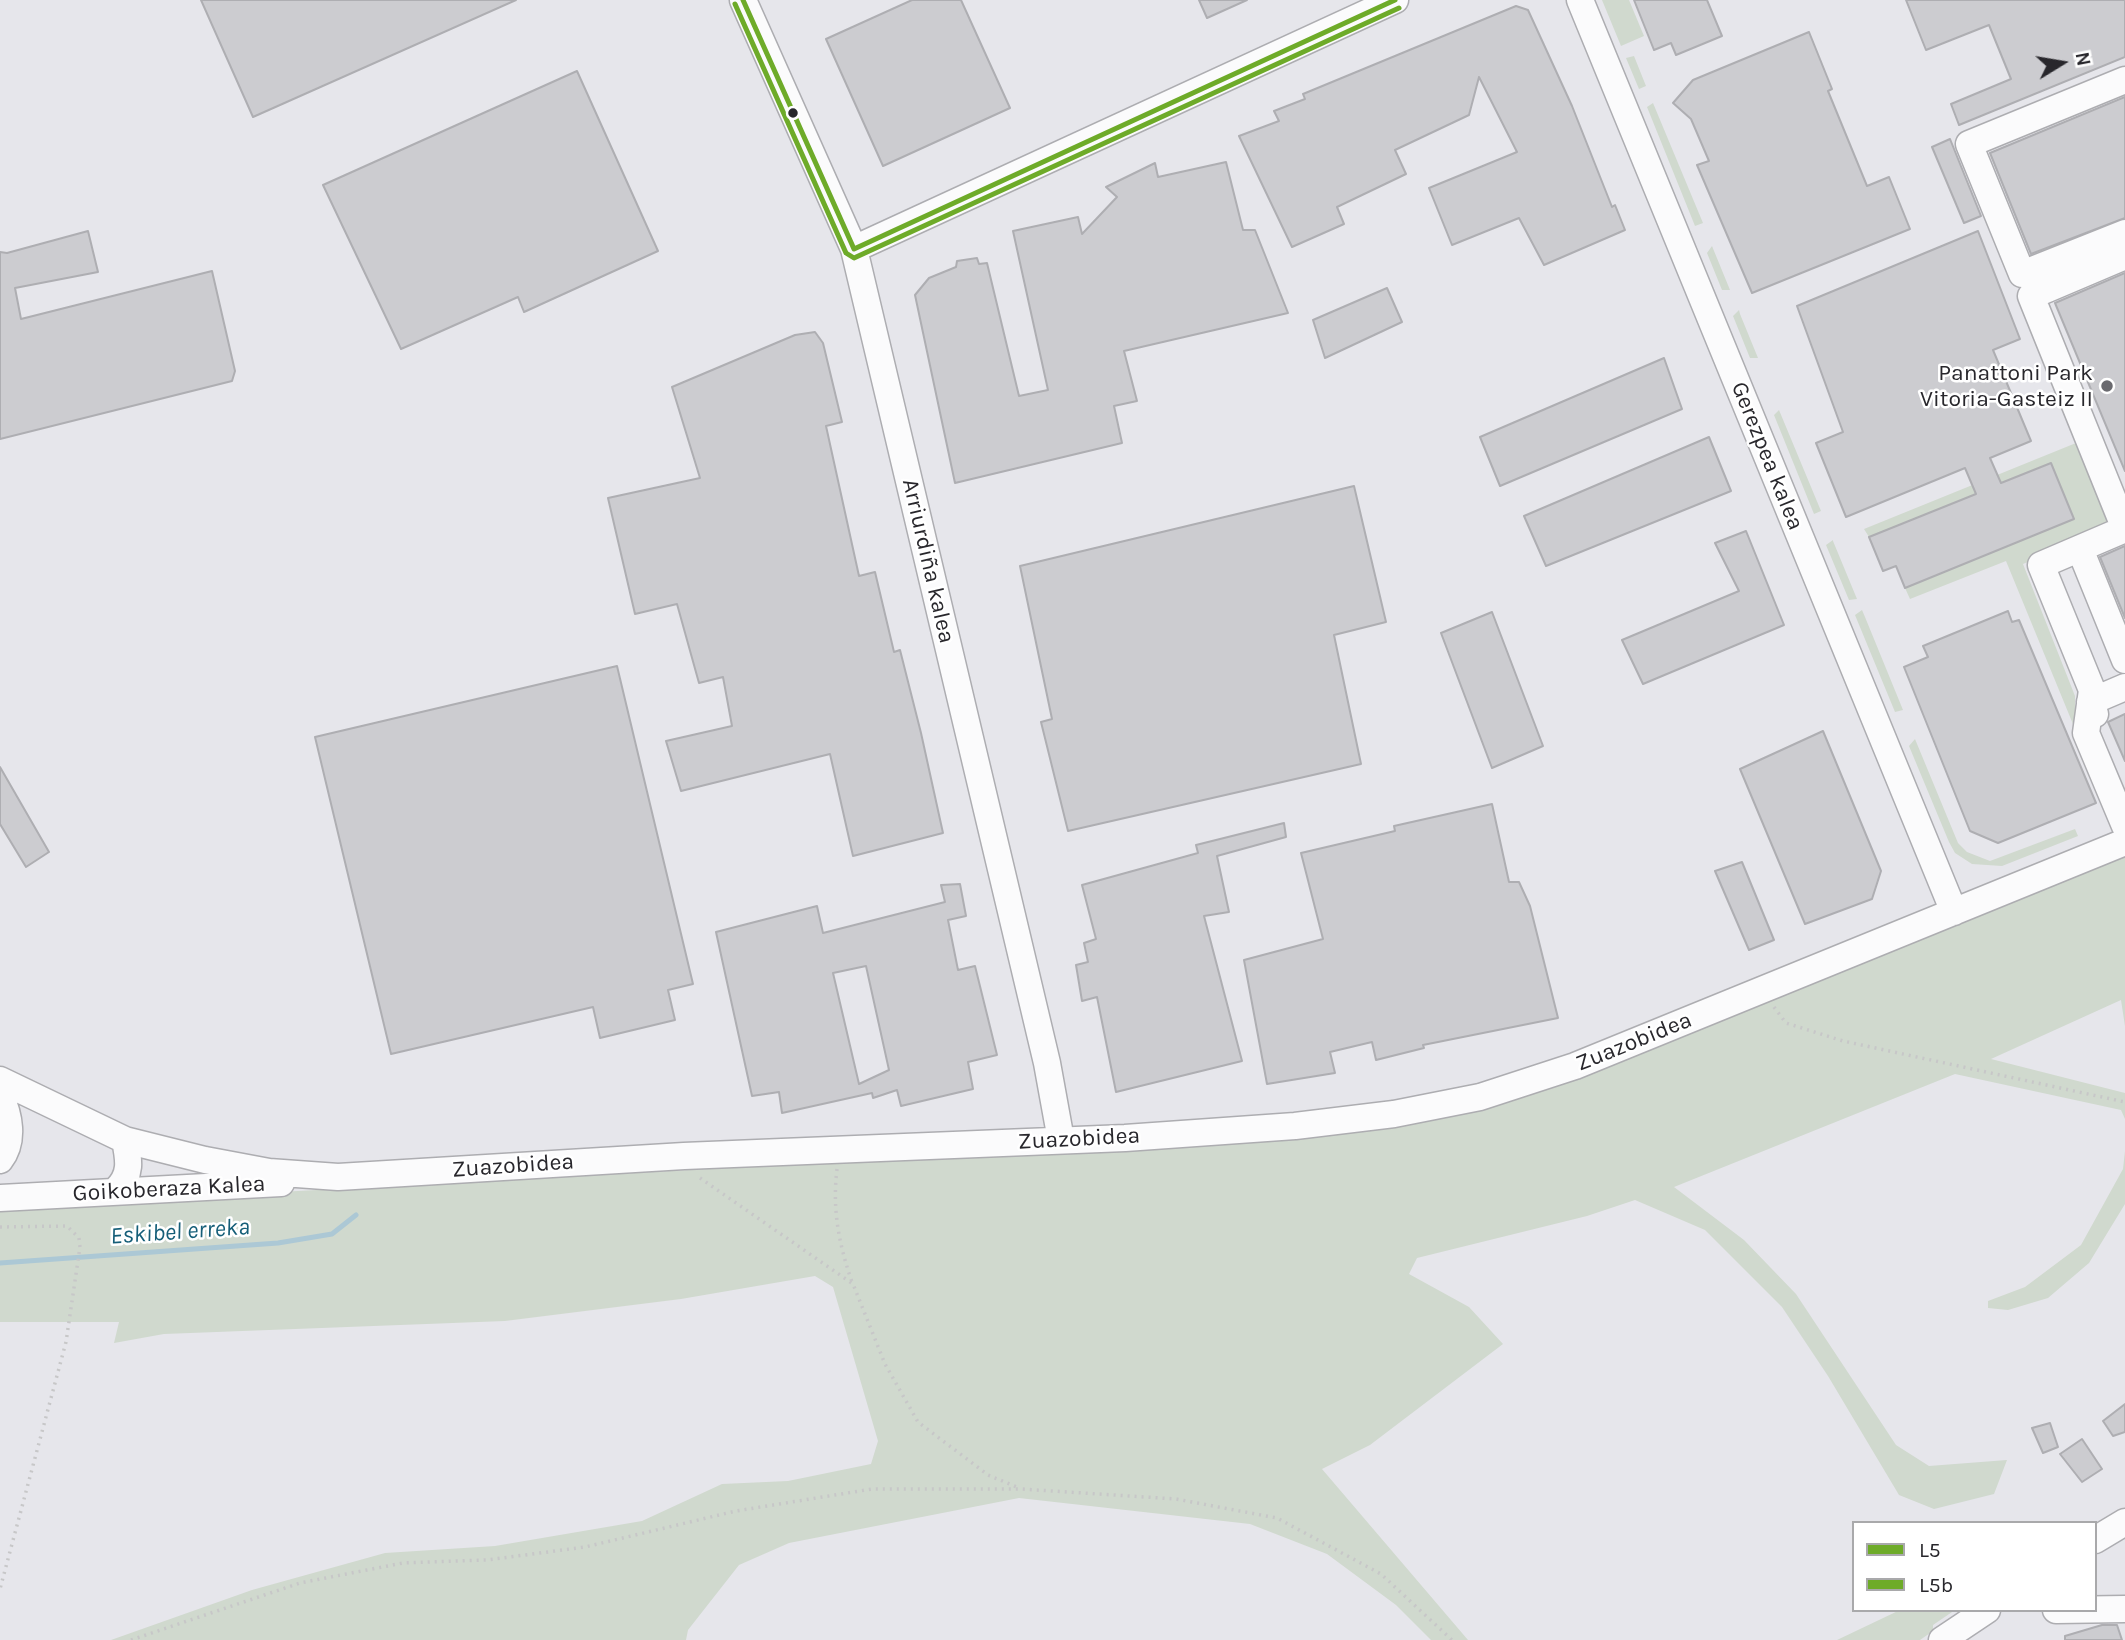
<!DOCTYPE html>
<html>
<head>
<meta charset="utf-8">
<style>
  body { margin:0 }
  #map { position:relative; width:2125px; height:1640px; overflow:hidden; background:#e6e6eb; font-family:Karla,sans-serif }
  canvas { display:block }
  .legend { position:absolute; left:1852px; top:1521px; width:245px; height:91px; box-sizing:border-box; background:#fff; border:2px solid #a9a9ab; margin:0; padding:9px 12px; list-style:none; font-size:21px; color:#28272c }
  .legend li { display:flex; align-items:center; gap:14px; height:35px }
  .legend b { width:35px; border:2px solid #a9a9ab }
  .north { position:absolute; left:2027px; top:28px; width:70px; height:70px; -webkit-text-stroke:5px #fff; paint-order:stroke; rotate:79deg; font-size:19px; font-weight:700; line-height:28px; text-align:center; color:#28272c }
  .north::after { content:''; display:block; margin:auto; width:24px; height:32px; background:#28272c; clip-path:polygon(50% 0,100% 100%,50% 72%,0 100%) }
</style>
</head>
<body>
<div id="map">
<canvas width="2125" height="1640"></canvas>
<ul class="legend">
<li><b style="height:9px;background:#6eab29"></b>L5</li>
<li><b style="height:9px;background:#6eab29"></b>L5b</li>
</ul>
<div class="north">N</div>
</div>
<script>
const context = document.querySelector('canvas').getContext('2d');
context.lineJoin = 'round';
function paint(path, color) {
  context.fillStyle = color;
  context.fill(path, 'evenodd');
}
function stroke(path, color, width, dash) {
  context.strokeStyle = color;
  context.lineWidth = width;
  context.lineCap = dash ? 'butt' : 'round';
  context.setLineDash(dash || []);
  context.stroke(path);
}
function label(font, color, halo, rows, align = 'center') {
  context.font = font + ' Karla,sans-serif';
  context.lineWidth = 5;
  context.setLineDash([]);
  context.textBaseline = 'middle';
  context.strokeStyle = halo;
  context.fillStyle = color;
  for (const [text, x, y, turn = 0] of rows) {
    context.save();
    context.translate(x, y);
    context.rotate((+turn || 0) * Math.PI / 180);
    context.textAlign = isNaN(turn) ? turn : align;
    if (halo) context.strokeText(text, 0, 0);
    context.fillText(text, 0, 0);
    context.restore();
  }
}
paint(new Path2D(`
  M1602,0h27l15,36 -23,10z
  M1634,56l12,30 -7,3 -13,-31z
  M1653,103l50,120 -8,3 -48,-119z
  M1712,246l18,44h-8l-15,-37z
  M1739,310l1,4 18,44h-8l-17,-42z
  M1779,410l42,101 -7,3 -40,-99z
  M2076,443l32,76 -5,11 -80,34 52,132v33l-69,-168 -96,38 -5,-11 146,-125 -182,74 -5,-8z
  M1833,540v1l24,58 -8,1 -23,-55z
  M1862,610l3,7 38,93 -8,2 -40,-97z
  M1915,739l43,104 9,9 23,9 85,-32 3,7 -76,30 -30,-2 -17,-11 -6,-11 -40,-96z
  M2125,855v171l-4,-26 -130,59 134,34v26l-4,-9 -166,-36 -281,113 70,53 52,54 100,151 33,21 78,-6 -13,34 -60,15 -35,-14 -71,-119 -46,-69 -77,-77 -70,-30 -48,16 -170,42 -8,16 60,33 34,37 -133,101 -48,24 146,171h-37l-35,-35 -69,-51 -77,-30 -231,-26 -230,45 -50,22 -51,65 -2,10h-575l141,-50 133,-37 110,-7 147,-25 80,-37 66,-3 83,-17 7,-23 -45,-154 -18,-11 -134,23 -176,22 -341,13 -50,9 5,-21h-119v-115l1284,-69 102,-10 167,-40z
  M2125,1151v53l-36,59 -41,35 -40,12 -20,-2v-7l37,-14 56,-42 42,-76z
  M1900,1610h55l-22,15v6l-13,9h-83z`), '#d0d9ce');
stroke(new Path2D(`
  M0,1263l278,-20 54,-9 24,-19`), '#acc8d5', 5);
const building = new Path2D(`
  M201,0h315l-263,117z
  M912,0h49l49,108 -127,58 -57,-127z
  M1199,0h48l-40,18z
  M1634,0h73l15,36 -46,19 -5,-12 -17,7z
  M1906,0h219v57l-166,68 -8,-21 60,-25 -22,-54 -63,25z
  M1516,6l12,4 44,96 40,101 3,-2 10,25 -81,35 -25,-47 -67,27 -23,-57 88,-36 -38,-75 -10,38 -74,35 11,24 -69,33 7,17 -52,23 -53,-111 40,-15 -5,-10 31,-12 -2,-5z
  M1809,32l23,57 -4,2 39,95 22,-9 21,52 -158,64 -55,-128 12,-4 -18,-42 -18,-16 20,-23z
  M577,71l81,180 -134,61 -6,-15 -117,52 -78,-164z
  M2125,97v121l-94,36 -41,-101z
  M1950,139l31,77 -17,7 -32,-76z
  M1226,162l17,68h12l33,83 -164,38 13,50 -23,5 8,37 -167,40 -40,-188 14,-17 27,-11 1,-6 20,-3 2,6 8,-1 32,133 29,-6 -35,-159 65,-14 4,17 35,-37 -11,-10 49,-24 3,14z
  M88,231l10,41 -83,16 6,31 191,-48 23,100 -3,10 -232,58v-187l7,1z
  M1978,231l42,108 -27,11 38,91 -41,17 11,25 50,-20 23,56 -169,69 -9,-22 -13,5 -14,-34 107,-43 -11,-26 -119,49 -30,-74 27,-11 -46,-126z
  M2125,273v198l-70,-168z
  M1387,288l15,34 -77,36 -12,-38z
  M815,332l8,11 19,79 -16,4 33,150 16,-4 19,80 6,-2 21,83 22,100 -90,23 -23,-102 -149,37 -15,-50 66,-15 -9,-49 -24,6 -22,-79 -42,10 -27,-116 92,-20 -28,-91 123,-52z
  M1664,358l18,51 -182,77 -20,-49z
  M1709,437l22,54 -185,75 -22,-50z
  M1354,486l32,136 -52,13 27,129 -293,67 -27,-109 11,-3 -32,-153z
  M1746,531l38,94 -141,59 -21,-44 117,-49 -24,-48z
  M2125,546v72l-25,-61z
  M2008,611l4,11 7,-2 77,183 -98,40 -28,-12 -66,-164 24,-10 -5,-11z
  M1492,612l51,134 -51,22 -51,-135z
  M617,666l76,318 -25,6 7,30 -75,18 -7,-31 -202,47 -76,-317z
  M2125,714v47l-17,-39z
  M1823,731l58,140 -9,28 -67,25 -65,-155z
  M0,767l49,85 -23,15 -26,-43z
  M1492,804l17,78h10l11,24 28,112 -135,27 1,3 -48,12 -4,-18 -42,10 5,21 -68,11 -23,-124 79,-21 -22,-86 94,-22 -1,-5z
  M1284,823l2,14 -69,19 12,56 -25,4 38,145 -126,31 -19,-95 -15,4 -6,-36 12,-3 -4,-19 12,-4 -14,-54 116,-32 -2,-8z
  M1742,862l32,78 -25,10 -34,-79z
  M960,884l6,32 -18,4 10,50 17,-4 22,89 -29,7 5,27 -72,17 -4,-16 -24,8 -1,-5 -90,20 -3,-21 -27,4 -36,-164 101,-26 6,27 122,-31 -4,-17zM866,966l23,104 -30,14 -26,-111z
  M2125,1404v28l-12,4 -10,-15z
  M2050,1423l8,24 -15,6 -11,-25z
  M2082,1439l20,30 -20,13 -22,-28z
  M2102,1625h15l5,15h-57v-4z`);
paint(building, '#ccccd0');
stroke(building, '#aeaeb2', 2);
const minor = new Path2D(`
  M743,0l111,249 193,814 14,77
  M1580,0l374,912
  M2125,80l-156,64 53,130 103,-41
  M854,249l541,-249
  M2125,256l-94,40 94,233 -84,36 51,125 -6,43 39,93
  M2080,549l45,111
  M2095,714l-5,-12 35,-15
  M0,1080l125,60 80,20 64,12 69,5 346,-21 441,-18 170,-12 99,-12 86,-17 95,-31 550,-224
  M0,1095c9,19 15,46 0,65
  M116,1190c16,-15 13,-30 9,-50
  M0,1198l281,-15
  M2095,1540l30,-18
  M2056,1610l69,-1
  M1942,1640l45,-30`);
stroke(minor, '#adadb1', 29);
stroke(new Path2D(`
  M1774,1007l12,16 57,18 282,61
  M837,1169c-5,40 2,76 15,113
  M700,1178l153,106 32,80 33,58 70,53 31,13
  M0,1227l67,-1 12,12 1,9 -14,95 -66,247
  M131,1640l169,-57 103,-20 84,-3 98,-13 151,-36 136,-22h149l155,10 101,19 104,56 71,66`), '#c7c7c8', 3.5, [2, 5]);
stroke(minor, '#fbfbfc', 26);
stroke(new Path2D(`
  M743,0l111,249 541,-249`), '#6eab29', 5);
stroke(new Path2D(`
  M735,4l111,249 8,5 545,-250`), '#6eab29', 5);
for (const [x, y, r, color] of [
  [793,113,6,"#28272c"],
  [2107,386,7,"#6a6a6f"]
]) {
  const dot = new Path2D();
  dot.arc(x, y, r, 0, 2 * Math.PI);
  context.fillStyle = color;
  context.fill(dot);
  stroke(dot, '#fff', 2.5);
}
label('23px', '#28272c', '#fff', [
  ["Panattoni Park",2093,373],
  ["Vitoria-Gasteiz II",2093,399]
], 'right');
label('23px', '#28272c', '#fff', [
  ["Gerezpea kalea",1767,456,68],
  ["Arriurdiña kalea",928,561,77],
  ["Zuazobidea",1634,1042,-22],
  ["Zuazobidea",1079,1139,-3],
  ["Zuazobidea",513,1166,-4],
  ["Goikoberaza Kalea",169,1189,-3]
]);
label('italic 24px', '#155e78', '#fff', [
  ["Eskibel erreka",180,1232,-4]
]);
</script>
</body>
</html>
